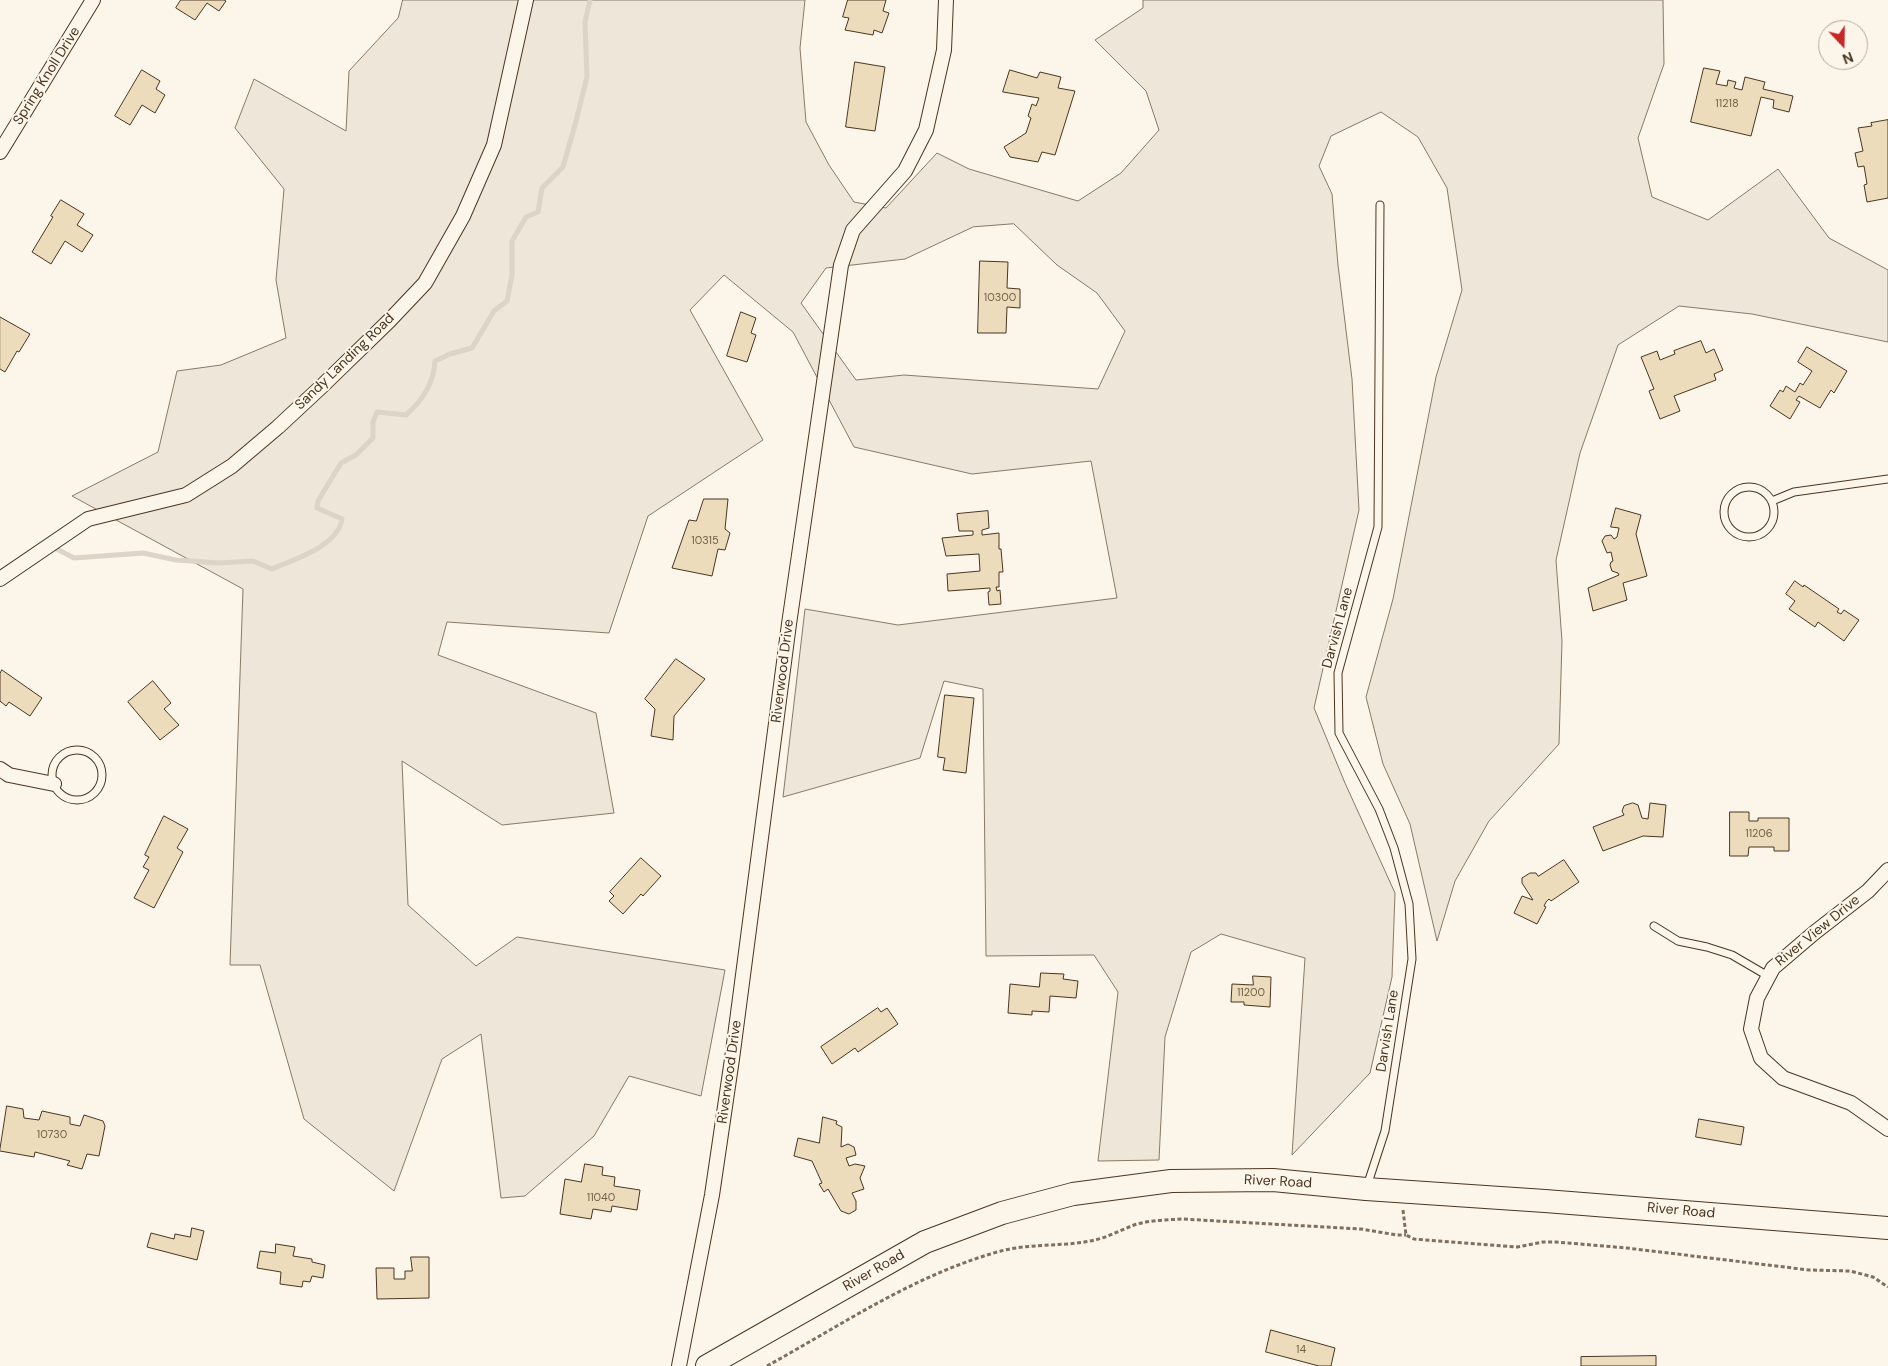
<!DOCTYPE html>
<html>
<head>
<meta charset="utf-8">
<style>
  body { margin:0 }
  #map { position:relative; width:1888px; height:1366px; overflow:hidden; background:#fbf6e9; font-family:"DM Sans",sans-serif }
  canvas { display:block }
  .north { position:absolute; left:1818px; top:20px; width:50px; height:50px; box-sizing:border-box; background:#fbf6e9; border:1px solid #b4a999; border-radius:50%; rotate:159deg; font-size:14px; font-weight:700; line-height:20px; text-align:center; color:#4a3520 }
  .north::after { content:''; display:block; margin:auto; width:18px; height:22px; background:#c62828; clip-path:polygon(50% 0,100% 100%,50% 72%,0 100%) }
</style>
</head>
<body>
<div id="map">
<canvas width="1888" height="1366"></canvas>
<div class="north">N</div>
</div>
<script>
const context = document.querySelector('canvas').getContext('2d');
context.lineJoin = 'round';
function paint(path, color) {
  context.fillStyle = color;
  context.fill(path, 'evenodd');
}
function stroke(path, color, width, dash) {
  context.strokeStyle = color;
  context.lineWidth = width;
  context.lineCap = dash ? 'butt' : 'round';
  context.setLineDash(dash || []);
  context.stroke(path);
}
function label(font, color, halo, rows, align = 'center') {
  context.font = font + ' "DM Sans",sans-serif';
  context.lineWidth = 4;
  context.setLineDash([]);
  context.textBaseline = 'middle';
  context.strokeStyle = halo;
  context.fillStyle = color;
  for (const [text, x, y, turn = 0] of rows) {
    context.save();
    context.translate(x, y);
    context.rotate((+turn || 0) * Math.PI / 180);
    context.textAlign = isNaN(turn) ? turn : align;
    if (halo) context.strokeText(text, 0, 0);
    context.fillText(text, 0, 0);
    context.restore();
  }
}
const green = new Path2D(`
  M403,0h402l-5,48 6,74 23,43 25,37 32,6 51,-55 32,16 109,32 43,-28 38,-43 -13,-39 -51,-51 48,-32v-8h520l1,64 -26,74 14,59 56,23 70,-51 51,69 59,32v72l-136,-28 -73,-8 -61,39 -38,108 -24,107 6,81 -3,103 -70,77 -34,60 -18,60 -27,-117 -27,-60 -17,-67 27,-98 43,-222 26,-87 -15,-102 -29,-51 -37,-25 -50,24 -12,30 13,28 6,71 14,114 7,131 -45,198 31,75 50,110 -3,84 -22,96 -78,82 13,-197 -84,-24 -30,18 -26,85 -6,123 -61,1 20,-169 -24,-37 -108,1 -3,-267 -39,-8 -24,77 -137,39 22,-188 93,16 219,-27 -26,-137 -119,13 -118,-27 -61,-115 -69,-57 -34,35 73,130 -115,76 -39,117 -162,-11 -9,33 158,58 18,100 -112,12 -100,-64 6,144 68,61 41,-29 208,33 -24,126 -72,-20 -35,60 -69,60 -24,2 -20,-164 -39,25 -48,132 -90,-72 -44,-154h-30l13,-376 -171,-93 86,-44 19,-81 44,-6 65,-27 -10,-58 8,-91 -49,-61 19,-49 92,52 3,-60 49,-53zM1014,224l43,41 40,28 28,38 -27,58 -194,-14 -48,5 -55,-77 25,-35 79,-9 68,-32z`);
paint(green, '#ede6d9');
stroke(green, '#887966', 1);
stroke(new Path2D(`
  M55,548l19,10 69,-5 33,7 43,3 34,-2 19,8c23,-10 66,-23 70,-50l-25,-11 1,-7 23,-38 15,-8 17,-17v-16l4,-10 29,3c16,-14 28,-32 29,-54l15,-7 22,-6 22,-37 13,-10 5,-26v-34l14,-24 12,-5 4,-24 21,-21 12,-42 12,-48 -2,-55 5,-22`), '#dcd4c6', 5);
const building = new Path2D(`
  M181,0h43l2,1 -7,10 -12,-8 -12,17 -19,-12z
  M848,0h38l-3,11 6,2 -7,20 -8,-3 -1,5 -28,-5 4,-12 -6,-1z
  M855,62l30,5 -10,64 -29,-4z
  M1704,68l16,3 -4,13 11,2 1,-6 8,2 -2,6 8,2 3,-13 20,5 -2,7 30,7 -4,16 -16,-4 1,-8 -13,-3 -10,39 -60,-14z
  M142,70l18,11 -4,8 9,6 -10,18 -13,-8 -12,20 -15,-9z
  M1010,70l27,8 3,-6 21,5 -3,11 17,3 -20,64 -13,-3 -4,10 -28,-5 -6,-10 22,-14 5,-15 -3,-2 4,-12 4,2 3,-8 -36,-6z
  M1888,120v78l-21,4 -3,-17 3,-1 -3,-18 -6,1 -3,-14 8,-2 -5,-23 14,-2 -1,-3z
  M61,200l23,14 -7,11 16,10 -11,17 -17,-11 -14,23 -19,-12 21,-35 -2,-1z
  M980,261l28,1 -1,26 13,1v19l-13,-1 -1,26h-28z
  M741,312l15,6 -5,15 5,2 -9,27 -20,-6z
  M0,317l30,17 -11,18 -2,-1 -12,21 -5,-3z
  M1701,341l5,12 8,-4 9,21 -9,4 2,6 -42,16 6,15 -20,8 -11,-28 5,-2 -13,-32 16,-6 3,9 15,-6 -1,-3z
  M1807,347l40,24 -13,22 -3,-3 -11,18 -21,-12 -3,4 4,2 -10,17 -20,-13 10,-16 3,2 3,-6 9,6 5,-9 3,2 9,-14 -14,-9z
  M704,499h24l-3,30 5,4 -5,17 -7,-1 -6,27 -40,-8 17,-48 7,1z
  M1616,508l25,7 -5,19 11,42 -24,7 4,17 -34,11 -5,-23 31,-13 -1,-2 -6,-2 -2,-6 1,-3 2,-1 -2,-9 -4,1 -5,-12 3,-5 6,-1 3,4 3,-2 2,-9 -8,-1z
  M988,511l1,17 -7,2v5l17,-2v16h2l2,23h-4v15h-3l1,4 3,-1 1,14 -12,1 -1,-13 2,-1v-3l-42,3 -1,-17 33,-3 -1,-17 -33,2 -4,-18 31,-3v-4h-14l-2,-17z
  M1795,581l8,6 1,-2 35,24 -2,3 4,2 3,-4 15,10 -15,21 -26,-19 -3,5 -26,-18 6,-8 -9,-7z
  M676,659l29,20 -31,37 -1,24 -22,-4 4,-27 -10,-10z
  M2,670l40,28 -12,18 -21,-14 -3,4 -6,-5v-27z
  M153,681l18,22 -7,6 15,16 -19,15 -32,-38z
  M945,695l29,3 -8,75 -23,-3 2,-12 -7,-1z
  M1633,803l5,2 4,13 6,1 2,-16 16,2 -3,32 -20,-1 -40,15 -10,-24 31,-12 -2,-4 2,-5z
  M1730,812h19v9h9v-3h31v33h-15v-4h-25l-1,9h-18z
  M164,816l24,13 -11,19 6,4 -29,56 -20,-10 15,-28 -6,-3 6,-10 -4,-2z
  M641,858l20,18 -18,20 -2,-2 -18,20 -14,-13 5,-5 -4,-4z
  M1564,860l15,22 -28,19 -2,-2 -3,3 -2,4 2,1 -9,17 -23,-11 8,-17 11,4 -11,-17v-5l8,-5h6l2,3z
  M1041,973l23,1 -1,5 15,2 -2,17 -26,-2 -1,16 -17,-1v4l-24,-2 2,-29 29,3z
  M1253,976l18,1 -1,30 -26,-2v-3h-13l1,-18 21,1z
  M878,1008l3,4 6,-4 11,16 -40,28 -3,-4 -23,16 -11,-17z
  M7,1106l16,3 1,9 15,2 3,-9 28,6v7l10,2 4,-11 19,6 2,5 -6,30 -12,-2 -5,15 -15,-4 3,-4 -35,-9 -1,5 -34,-6z
  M823,1117l14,4 -1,3 6,3 -1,20 7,-3 6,3 2,8 -10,3 3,8 6,-2 10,2 -5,12 4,11 -12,4 4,8v9l-7,4 -8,-3 -13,-22 -4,3 -5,-8 3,-1 -10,-22 -18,-5 4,-18 21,5z
  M1699,1119l45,8 -3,18 -45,-8z
  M585,1164l18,3 -1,8 13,2 -1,9 26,4 -3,20 -25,-4 -1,6 -18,-3 -2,10 -31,-5 5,-35 16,3z
  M192,1228l12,3 -7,29 -50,-13 4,-14 23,6 1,-5 15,3z
  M276,1244l19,3 -2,9 19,3v3l13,3 -2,13 -11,-2 -2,6 -7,-1 -1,6 -22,-3 1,-12 -24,-4 3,-17 15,2z
  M411,1257h18v41l-52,1 -1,-31h18v11h11v-8h7z
  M1271,1330l64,18 -4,18h-12l-53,-14z
  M1656,1356v10h-75v-9z`);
paint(building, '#ecdcbc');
stroke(building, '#4a3520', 1);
const service = new Path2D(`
  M1724 512a25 25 0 1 1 50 0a25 25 0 1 1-50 0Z
  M1772,501l22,-9 94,-13
  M52 775a25 25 0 1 1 50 0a25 25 0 1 1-50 0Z
  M1654,926l24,15 29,6 25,8 36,21
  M1367,1186l18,-55 27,-172 -3,-55 -15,-56 -15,-39 -40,-76 -1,-60 40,-146 2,-322`);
const minor = new Path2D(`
  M0,152l93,-152
  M0,579l88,-60 98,-24 46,-29 46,-39 43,-40 68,-66 36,-38 38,-67 31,-71 32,-145
  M0,769l9,6 45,9
  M1888,870l-20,21 -54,42 -41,35 -16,30 -6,31 10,29 22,20 68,25 37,26
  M679,1366l33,-171 20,-136 57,-435 52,-359 12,-35 52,-59 21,-41 18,-80 2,-50`);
const primary = new Path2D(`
  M707,1366l218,-124 77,-29 71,-19 98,-13 102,-1 93,9 179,12 343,27`);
stroke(service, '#4a3520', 9);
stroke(minor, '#4a3520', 16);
stroke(primary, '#4a3520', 24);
stroke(new Path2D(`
  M1403,1210l3,25 8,4 103,8 26,-5h13l71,6 182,22 41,1 23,6 15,10
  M767,1366c76,-42 149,-92 234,-115 31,-8 64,-4 94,-11 13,-3 26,-10 39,-15 16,-5 32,-5 48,-6l179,10 36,6h9`), '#7f6f5c', 3, [4, 2.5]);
stroke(service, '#fbf6e9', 7);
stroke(minor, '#fbf6e9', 14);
stroke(primary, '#fbf6e9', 22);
label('11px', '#725f47', null, [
  ["11218",1727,104],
  ["10300",1000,298],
  ["10315",705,541],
  ["11206",1759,834],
  ["11200",1251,993],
  ["10730",52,1135],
  ["11040",601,1198],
  ["14",1301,1350]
]);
label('14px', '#4a3520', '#fbf6e9', [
  ["Spring Knoll Drive",47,76,-58],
  ["Sandy Landing Road",345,362,-44],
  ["Darvish Lane",1338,628,-75],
  ["Riverwood Drive",783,671,-83],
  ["River View Drive",1818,931,-39],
  ["Darvish Lane",1388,1031,-81],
  ["Riverwood Drive",730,1072,-82],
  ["River Road",1278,1182,3],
  ["River Road",1681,1211,5],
  ["River Road",874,1271,-30]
]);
</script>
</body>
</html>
